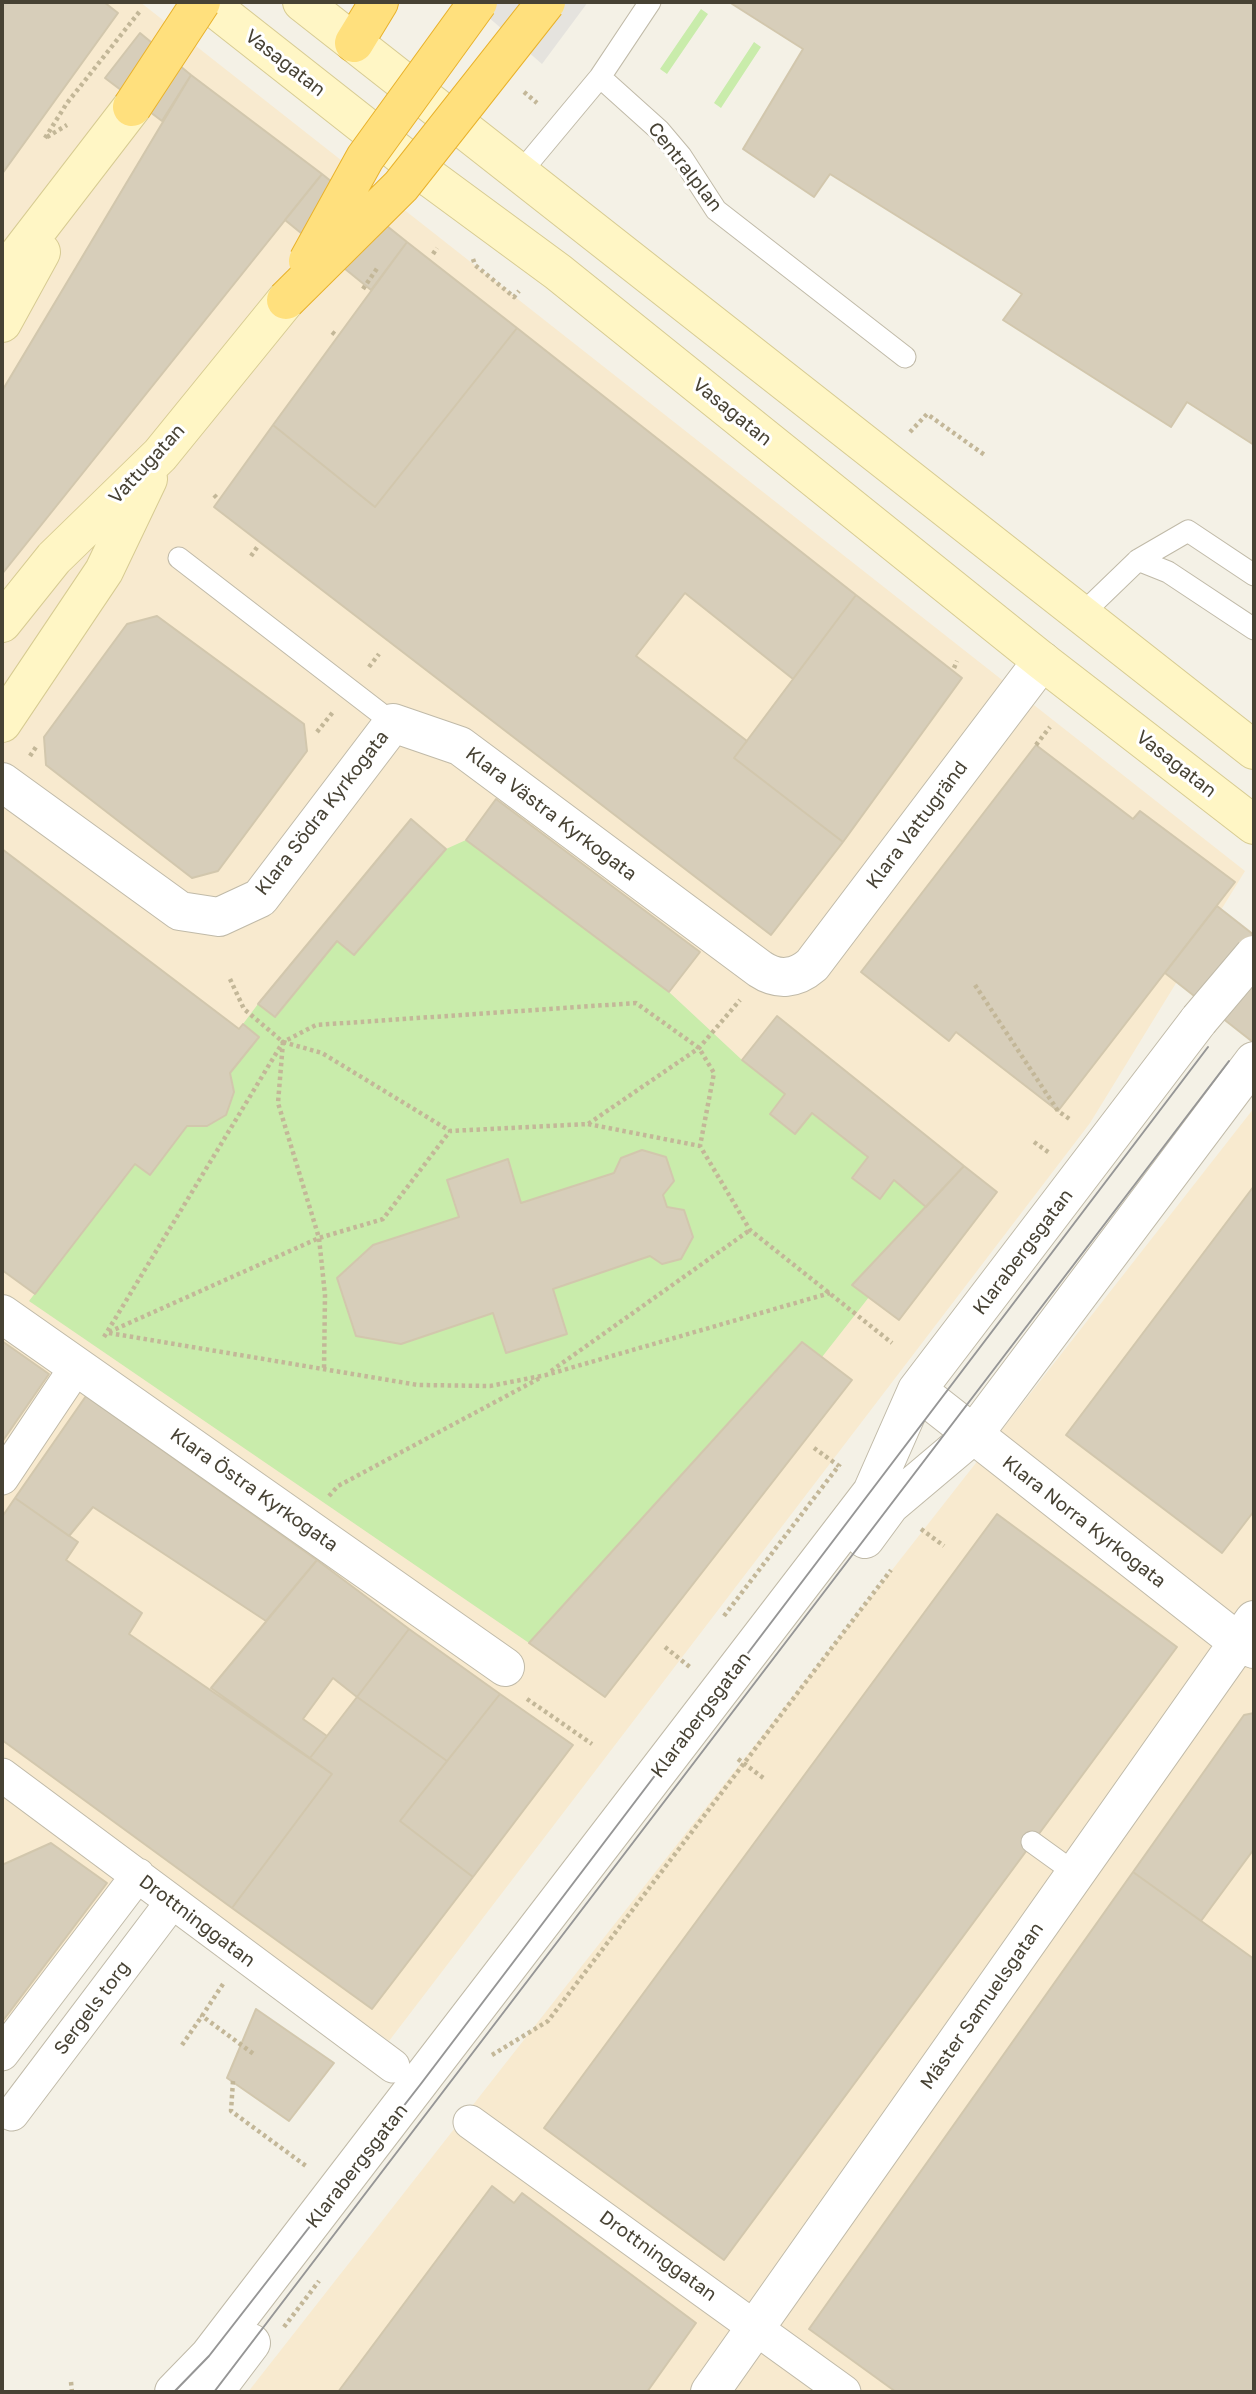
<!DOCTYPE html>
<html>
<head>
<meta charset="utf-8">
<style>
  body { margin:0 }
  #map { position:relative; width:1256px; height:2394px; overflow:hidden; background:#f4f1e6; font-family:"Golos Text",sans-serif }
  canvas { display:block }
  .frame { position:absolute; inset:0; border:4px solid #474234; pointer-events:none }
</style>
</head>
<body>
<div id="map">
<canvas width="1256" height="2394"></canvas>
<div class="frame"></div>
</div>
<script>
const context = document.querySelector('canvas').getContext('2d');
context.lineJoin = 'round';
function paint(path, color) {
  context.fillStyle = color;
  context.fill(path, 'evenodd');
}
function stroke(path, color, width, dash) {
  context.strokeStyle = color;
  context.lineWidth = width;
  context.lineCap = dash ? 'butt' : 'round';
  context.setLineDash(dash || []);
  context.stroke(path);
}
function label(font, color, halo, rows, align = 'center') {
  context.font = font + ' "Golos Text",sans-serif';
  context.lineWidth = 6;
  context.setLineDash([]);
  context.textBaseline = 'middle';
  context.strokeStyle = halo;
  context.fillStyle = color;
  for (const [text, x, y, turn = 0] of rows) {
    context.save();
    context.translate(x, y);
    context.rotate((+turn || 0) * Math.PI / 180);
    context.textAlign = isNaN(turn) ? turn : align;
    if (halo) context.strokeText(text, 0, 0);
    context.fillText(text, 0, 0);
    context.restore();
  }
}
paint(new Path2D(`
  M2,2h138l1105,869 -155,252 -701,918 -250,-180 -137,181z
  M1254,1108v1284h-1006z`), '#f8eacf');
paint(new Path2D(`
  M701,9l7,5 -41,60 -7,-5z
  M754,42l7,5 -40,61 -7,-5z
  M466,840l203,152 73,68 126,97 -16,21 28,21 14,-19 32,27 -57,90 -47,60 -21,-15 -272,301 -500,-342 106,-137 52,-38h20l19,-11 8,-23 -4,-19 29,-36 -16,-13 15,-20 18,13 61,-76 17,14 92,-106z`), '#c9ecab');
paint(new Path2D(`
  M471,2h117l-46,62z`), '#e5e3de');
const building = new Path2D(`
  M2,2h102l14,11 -116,161z
  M729,2h519l6,3v440l-67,-43 -16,25 -168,-107 19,-26 -192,-120 -16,23 -71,-48 60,-100z
  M140,33l51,42 -29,46 -57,-43z
  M191,75l131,99 -320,400v-183z
  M322,174l85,68 -36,48 -86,-70z
  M407,242l110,86 -142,179 -102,-82z
  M517,328l339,267 -63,84 -108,-86 -49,63 111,85 -13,17 109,84 -72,93 -557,-428 59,-82 102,82z
  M856,595l106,83 -119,164 -109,-84z
  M157,616l147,108 3,27 -89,120 -26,7 -146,-113 -2,-28 83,-113z
  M1036,745l97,74 7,-8 95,71 -177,229 -102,-79 -7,9 -88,-69z
  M496,799l204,153 -31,40 -203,-152z
  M411,819l35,30 -92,106 -17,-14 -62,76 -17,-13z
  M2,849l237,180 4,-5 16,13 -29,36 4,19 -8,23 -19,11h-20l-37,49 -15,-11 -100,130 -33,-24z
  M1217,906l37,29v108l-89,-70z
  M777,1016l187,150 -38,41 -32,-27 -14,19 -28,-21 16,-21 -56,-44 -17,21 -25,-20 15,-20 -43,-34z
  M642,1150l24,7 8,24 -11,14 4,12 17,3 9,27 -12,22 -19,5 -12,-8 -97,33 14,45 -61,19 -13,-40 -92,31 -45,-8 -19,-58 36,-33 86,-28 -12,-37 61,-21 13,44 93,-30 7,-15z
  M964,1166l33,26 -98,128 -47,-35z
  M1254,1186v325l-32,42 -156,-118z
  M2,1341l47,33 -47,68z
  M802,1342l50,38 -247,317 -76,-54z
  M86,1396l231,164 -51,61 -173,-114 -24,29 -54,-38z
  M15,1498l63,44 -12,18 76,53 -13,21 203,140 -100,134 -230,-168v-223z
  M997,1514l180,133 -453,613 -180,-132z
  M317,1560l92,69 -52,68 -24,-19 -30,41 24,17 -17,22 -99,-70z
  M409,1629l91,65 -53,67 -90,-64z
  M500,1694l73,51 -100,132 -73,-56z
  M357,1697l90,64 -47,60 73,56 -101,132 -140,-101 100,-134 -22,-16z
  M1254,1713v136l-53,72 -68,-49 111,-157z
  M51,1843l56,40 -105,139v-157z
  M1133,1872l121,87v433h-358l-87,-63z
  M256,2009l78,54 -45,58 -62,-43z
  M492,2186l22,17 8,-10 174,130 -49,69h-309z`);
paint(building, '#d7ceba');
stroke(building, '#d2c7ad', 2);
const service = new Path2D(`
  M600,77l59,53 22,26 35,54 189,147
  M520,173l80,-96 50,-75
  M179,558l214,165
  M1138,560l30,12 86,57
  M1081,615l57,-55 50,-29 66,44
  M1032,1842l43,31`);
const pedestrian = new Path2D(`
  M2,1478l75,-112
  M2,1775l391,291
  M2,2054l136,-179
  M12,2114l160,-212
  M470,2122l374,270`);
const minor = new Path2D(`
  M2,782l178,129 39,6 41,-19 133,-175 67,23 300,223c18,12 36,10 52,-4l230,-304
  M2,1314l503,353
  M917,1390l321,252 16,7
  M865,1539l25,-34 83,-70 281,-374
  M174,2392l35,-36 663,-864 45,-102 282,-370
  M214,2392l37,-49
  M710,2392l544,-772`);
const secondary = new Path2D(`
  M207,2l226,178 125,92 484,389 212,164
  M302,2l952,748
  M2,276l130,-169
  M2,323l39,-71
  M2,623l52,-65 106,-103 126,-155
  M2,723l102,-152 44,-92`);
const trunk = new Path2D(`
  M354,43l25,-41`);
stroke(service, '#c0baa8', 23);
stroke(pedestrian, '#c0baa8', 35);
stroke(minor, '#c0baa8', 40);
stroke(secondary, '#d7cb92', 40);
stroke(trunk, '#e9b22b', 40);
stroke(new Path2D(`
  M524,92l13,11
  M47,137l20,-12
  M45,138l22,-35 73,-92
  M433,254l4,-6
  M473,259l2,6 39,32 5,-6
  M332,332l5,4
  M910,432l17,-18 59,42
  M214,495l4,4
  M251,556l7,-10
  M369,667l10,-13
  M954,668l3,-7
  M317,732l16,-20
  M1036,745l14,-18
  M30,756l6,-9
  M230,979l14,30 39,33 -5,61 41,135 6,57 -1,75
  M975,985l83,126 13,9
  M283,1042l39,11 128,78
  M588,1124l112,22
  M1034,1142l17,12
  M109,1332l210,-94 64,-19 67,-88 138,-7 111,-76 41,-48
  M109,1333l309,52 72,1 56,-11 284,-82
  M104,1337l179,-295 33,-17 320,-22 63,45 15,25 -14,73 50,84 142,113
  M551,1371l199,-141
  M814,1448l25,18
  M329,1496l9,-10 202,-108
  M921,1529l23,17
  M724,1616l116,-152
  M665,1647l26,21
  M527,1699l65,45
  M738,1759l28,21
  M223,1984l-21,32 53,39
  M182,2045l20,-29
  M492,2055l56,-34 343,-451
  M233,2081l-2,30 75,55
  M284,2327l35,-46
  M71,2382l1,10`), '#c3b798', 4.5, [3.5, 3.5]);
stroke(service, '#fff', 21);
stroke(pedestrian, '#fff', 33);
stroke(minor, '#fff', 38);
stroke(secondary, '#fff6c5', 38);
stroke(trunk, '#ffe07d', 38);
stroke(new Path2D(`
  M174,2392l35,-36 211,-271 788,-1038
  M214,2392l1015,-1331`), '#969696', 2);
const minorBridge = new Path2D(`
  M1199,1020l55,-65`);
const trunkBridge = new Path2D(`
  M132,107l69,-105
  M308,261l57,-103 113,-156
  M286,300l115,-114 145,-184`);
stroke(minorBridge, '#c0baa8', 40, []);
stroke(trunkBridge, '#e9b22b', 40, []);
stroke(new Path2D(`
  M363,289l15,-22`), '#c3b798', 4.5, [3.5, 3.5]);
stroke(minorBridge, '#fff', 38);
stroke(trunkBridge, '#ffe07d', 38);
label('19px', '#474234', '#fff', [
  ["Vasagatan",285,63,38],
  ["Centralplan",685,167,52],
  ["Vasagatan",732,412,39],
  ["Vattugatan",147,464,-47],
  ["Vasagatan",1176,764,38],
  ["Klara Södra Kyrkogata",322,813,-52],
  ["Klara Västra Kyrkogata",551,814,37],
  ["Klara Vattugränd",917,825,-53],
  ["Klarabergsgatan",1023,1252,-53],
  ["Klara Östra Kyrkogata",254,1490,35],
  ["Klara Norra Kyrkogata",1084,1522,38],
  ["Klarabergsgatan",701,1715,-53],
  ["Drottninggatan",197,1921,37],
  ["Mäster Samuelsgatan",982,2006,-55],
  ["Sergels torg",92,2008,-53],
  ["Klarabergsgatan",357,2166,-52],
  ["Drottninggatan",658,2256,36]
]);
</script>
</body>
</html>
